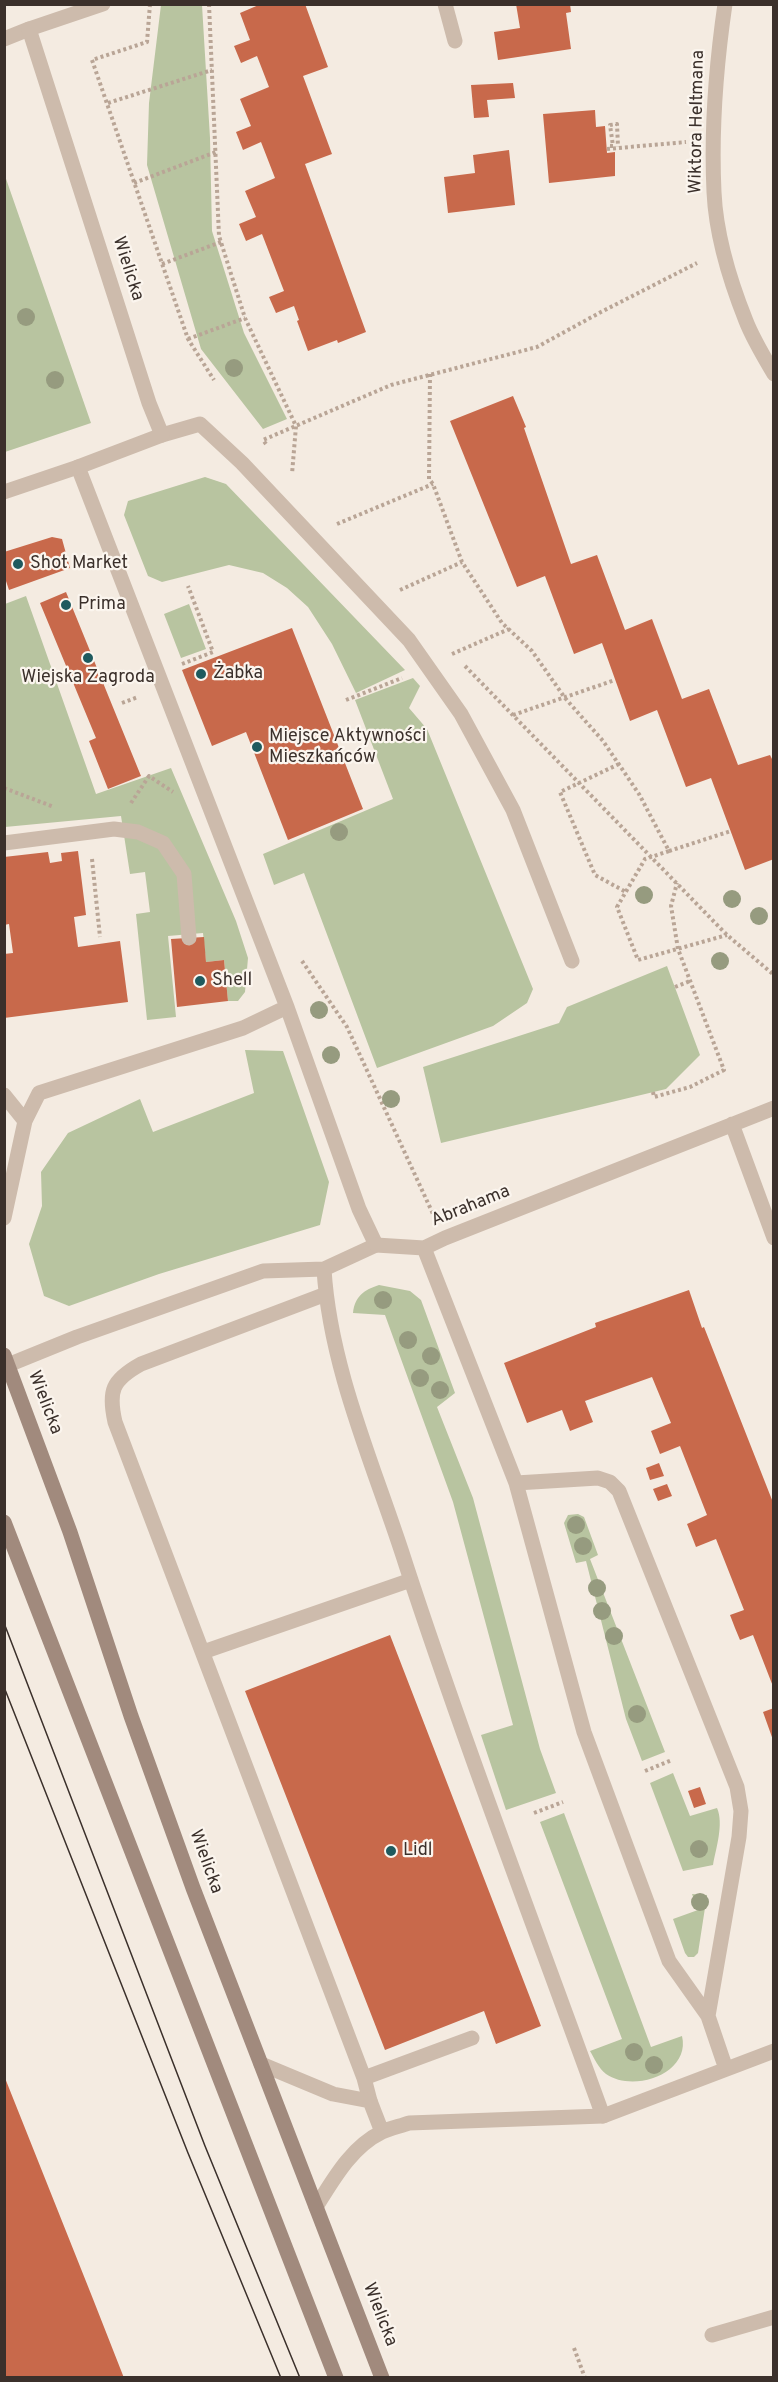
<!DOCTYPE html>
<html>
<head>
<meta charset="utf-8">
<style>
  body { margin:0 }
  #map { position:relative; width:778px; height:2382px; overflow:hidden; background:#f4ebe1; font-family:Overpass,sans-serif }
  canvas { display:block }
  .frame { position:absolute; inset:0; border:6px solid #3b302b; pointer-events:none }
</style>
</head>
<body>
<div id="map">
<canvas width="778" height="2382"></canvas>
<div class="frame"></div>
</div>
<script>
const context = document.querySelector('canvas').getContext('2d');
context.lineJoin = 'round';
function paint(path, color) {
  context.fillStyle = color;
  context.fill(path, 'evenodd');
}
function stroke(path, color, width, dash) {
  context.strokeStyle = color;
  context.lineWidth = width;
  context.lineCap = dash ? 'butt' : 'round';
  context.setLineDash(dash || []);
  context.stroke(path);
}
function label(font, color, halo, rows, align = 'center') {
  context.font = font + ' Overpass,sans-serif';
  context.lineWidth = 4.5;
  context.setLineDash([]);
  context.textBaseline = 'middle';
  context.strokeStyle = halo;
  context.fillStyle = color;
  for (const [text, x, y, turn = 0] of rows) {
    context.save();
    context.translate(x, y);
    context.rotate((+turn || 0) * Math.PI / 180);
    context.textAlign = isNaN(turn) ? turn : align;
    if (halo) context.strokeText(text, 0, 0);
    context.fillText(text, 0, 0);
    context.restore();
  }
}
paint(new Path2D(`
  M161,5h41l8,133 2,93 32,102 43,86 -24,10 -62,-80 -54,-184 2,-62z
  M4,173l87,250 -86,29h-1z
  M205,477l21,7 179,186 -49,23 -24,-49 -24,-37 -21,-19 -24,-15 -34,-8 -67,17 -14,-6 -24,-61 4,-14z
  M26,596l70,198 75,-26 65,153 12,37 -3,34 -7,9h-10l-4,-41 -18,2 -3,-29 -35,3 8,81 -29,3 -11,-106 14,-2 -5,-40 -15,2 -9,-58 -116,11v-223z
  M189,604l17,45 -25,9 -17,-44z
  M413,678l7,8 -11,22 18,21 106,260 -6,14 -34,23 -116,42 -73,-195 -30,12 -11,-31 130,-55 -38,-99z
  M667,966l33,89 -34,34 -225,54 -18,-76 136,-44 8,-16z
  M245,1050l38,1 46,131 -9,43 -161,49 -90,32 -25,-10 -15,-52 13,-38 -1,-34 27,-39 72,-34 13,33 101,-39z
  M379,1285l31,6 11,9 34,93 -18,14 36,91 67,251 16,44 -50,17 -25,-75 32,-10 -60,-223 -68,-187 -32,-2c2,-17 11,-23 26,-28z
  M578,1514l6,3 14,38 -8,4 75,193 -23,9 -16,-42 -40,-158 -10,2 -12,-40 4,-8z
  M673,1773l17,43 27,-8c7,16 -1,40 -4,57l-30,6 -33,-88z
  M564,1813l87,234 31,-11c9,38 -49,57 -76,38 -7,-5 -12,-16 -16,-23l32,-12 -82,-217z
  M692,1894l15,1 -9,58 -4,4h-6l-3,-4 -12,-34 25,-9z`), '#b8c4a0');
paint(new Path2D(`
  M261,4h44l23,63 -25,9 29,78 -27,10 61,168 -28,11 -1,-3 -29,11 -11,-30 2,-1 -5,-14 -18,7 -7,-16 15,-6 -22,-57 -16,7 -7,-17 17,-7 -11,-26 30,-13 -14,-36 -18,8 -7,-18 15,-6 -11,-27 29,-12 -12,-31 -16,7 -7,-17 16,-6 -10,-27z
  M516,4h54l1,8 -5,1 5,36 -73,11 -4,-28 26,-4z
  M513,83l2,15 -28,2 2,17 -15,1 -3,-33z
  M595,110l1,17 9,-1 2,27 8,-1v24l-66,7 -6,-69z
  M509,150l6,55 -67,8 -4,-36 31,-4 -2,-18z
  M513,396l13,31 -2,1 47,136 26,-9 28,75 27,-11 30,80 27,-10 29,76 32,-10 4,8v96l-29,11 -34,-92 -25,9 -29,-77 -27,11 -28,-78 -28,11 -29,-78 -28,11 -67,-166z
  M52,537l10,2 8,29 -61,22 -5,-15v-23z
  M66,592l75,184 -33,13 -19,-48 7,-3 -56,-135z
  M292,628l71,181 -75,31 -42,-108 -34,14 -30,-76z
  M78,851l8,64 -12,2 4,30 42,-6 8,61 -124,16v-64l9,-1 -4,-29 -5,1v-68l44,-5 2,11 12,-2 -1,-8z
  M204,937l2,25 18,-2 4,41 -51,6 -6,-68z
  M689,1290l13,38 2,-1 70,178v184l-21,-54 -13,5 -5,-12 -5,-13 14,-5 -28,-71 -20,8 -9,-23 20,-9 -27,-69 -20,8 -9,-23 20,-8 -19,-46 -67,24 8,21 -23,9 -8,-21 -35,13 -23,-60 92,-36 -1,-4z
  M659,1463l5,13 -14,4 -4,-12z
  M667,1484l5,12 -14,5 -5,-12z
  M390,1635l151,391 -45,18 -12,-33 -99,39 -140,-359z
  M774,1708v32h-1l-10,-28z
  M700,1787l6,17 -12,4 -6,-17z
  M5,2078l88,221 31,79h-119z`), '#c8694b');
stroke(new Path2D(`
  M150,4l-3,38 -55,18 96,279 26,41
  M209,4l10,232 26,82 51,108 -4,48
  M108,103l104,-33
  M610,146h3l-3,-21 7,-1 1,23
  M607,149l79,-7
  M134,183l82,-31
  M162,264l59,-22
  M188,339l57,-21
  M430,374l-1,105 4,5 29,78 40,61 30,28 33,47 38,43 36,53 30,57 -24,8 -28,48 21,53 89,-25
  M266,444l-3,-4 128,-55 146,-38 64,-35 96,-49
  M337,524l96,-40
  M400,590l62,-28
  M452,654l57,-25
  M182,664l31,-12 -25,-66
  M465,666l262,269 47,40
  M346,700l56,-22
  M122,703l16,-6
  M513,715l102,-35
  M619,764l-59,28 35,83 31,17
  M4,788l50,19
  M131,803l18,-27 24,16
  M669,851l62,-20
  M92,859l8,78
  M302,961l45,66 86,187
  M675,987l15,-6
  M653,1092l1,5 36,-10 34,-17 -46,-121 -7,-43 6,-23
  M645,1771l27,-11
  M534,1813l29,-11
  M574,2348l11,30`), '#b9a596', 4, [3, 3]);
stroke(new Path2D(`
  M4,39l25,-10
  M162,435l38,-11 42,39 167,177 52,74 52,96 59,151
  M4,843l110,-14 24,3 25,11 21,31 5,64
  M4,1095l21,26
  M4,1218l21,-97 14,-28 204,-65 44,-21
  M324,1269c6,101 52,201 82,296 61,186 131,368 197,551
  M326,1294l-185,70c-29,16 -33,27 -26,58l249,656 6,23
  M8,1365l69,-28 186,-66 61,-2 52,-24 -17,-36 -72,-202 -209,-540
  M203,1652l208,-72
  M364,2078l108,-40
  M712,2335l62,-18`), '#cdbbac', 15);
stroke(new Path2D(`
  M445,4l10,37
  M725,4c-9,62 -14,126 -11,188 2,44 16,89 32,129 7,18 18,36 28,53
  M4,492l74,-25 84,-32 -13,-32 -120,-374 74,-25
  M732,1124l42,114
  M376,1245l48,3 21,-10 329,-130
  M424,1248l92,235
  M708,2016l-39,-55 -85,-229 -68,-249 82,-5 12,4 9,9 118,296 4,24 -2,26 -31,179 18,53
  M261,2064l72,30 37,7 12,31
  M316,2207c17,-27 35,-60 66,-75 8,-4 19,-6 27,-9l194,-7 171,-65`), '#cdbbac', 15);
stroke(new Path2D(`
  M4,1355l66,177 61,184 62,172 189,490
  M4,1522l332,856`), '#a18a7d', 15);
stroke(new Path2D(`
  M4,1623l201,523 95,232
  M4,1687l184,466 93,225`), '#3b302b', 1.5);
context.fillStyle = '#969b7f';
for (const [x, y] of [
  [26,317],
  [234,368],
  [55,380],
  [339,832],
  [644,895],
  [732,899],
  [759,916],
  [720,961],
  [319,1010],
  [331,1055],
  [391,1099],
  [383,1300],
  [408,1340],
  [431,1356],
  [420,1378],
  [440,1390],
  [576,1525],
  [583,1546],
  [597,1588],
  [602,1611],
  [614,1636],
  [637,1714],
  [699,1849],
  [700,1902],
  [634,2052],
  [654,2065]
]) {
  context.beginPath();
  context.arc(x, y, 9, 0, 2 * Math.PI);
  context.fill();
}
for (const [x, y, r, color] of [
  [18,564,6,"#1f5a5e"],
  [66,605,6,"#1f5a5e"],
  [88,658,6,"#1f5a5e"],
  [201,674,6,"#1f5a5e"],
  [257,747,6,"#1f5a5e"],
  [200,981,6,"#1f5a5e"],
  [391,1851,6,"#1f5a5e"]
]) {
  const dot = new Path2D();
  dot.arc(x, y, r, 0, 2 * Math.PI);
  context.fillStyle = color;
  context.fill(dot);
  stroke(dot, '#fbf5ee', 2);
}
label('18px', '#3b302b', '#fbf5ee', [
  ["Wiktora Heltmana",698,122,-89],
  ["Wielicka",127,269,72],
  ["Abrahama",471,1207,-22],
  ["Wielicka",44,1403,69],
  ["Wielicka",205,1862,70],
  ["Wielicka",379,2315,69]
]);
label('18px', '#3b302b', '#fbf5ee', [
  ["Shot Market",30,564],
  ["Prima",78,605],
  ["Żabka",213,674],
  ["Wiejska Zagroda",88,678,"center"],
  ["Miejsce Aktywności",269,737],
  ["Mieszkańców",269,758],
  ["Shell",212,981],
  ["Lidl",403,1851]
], 'left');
</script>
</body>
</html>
